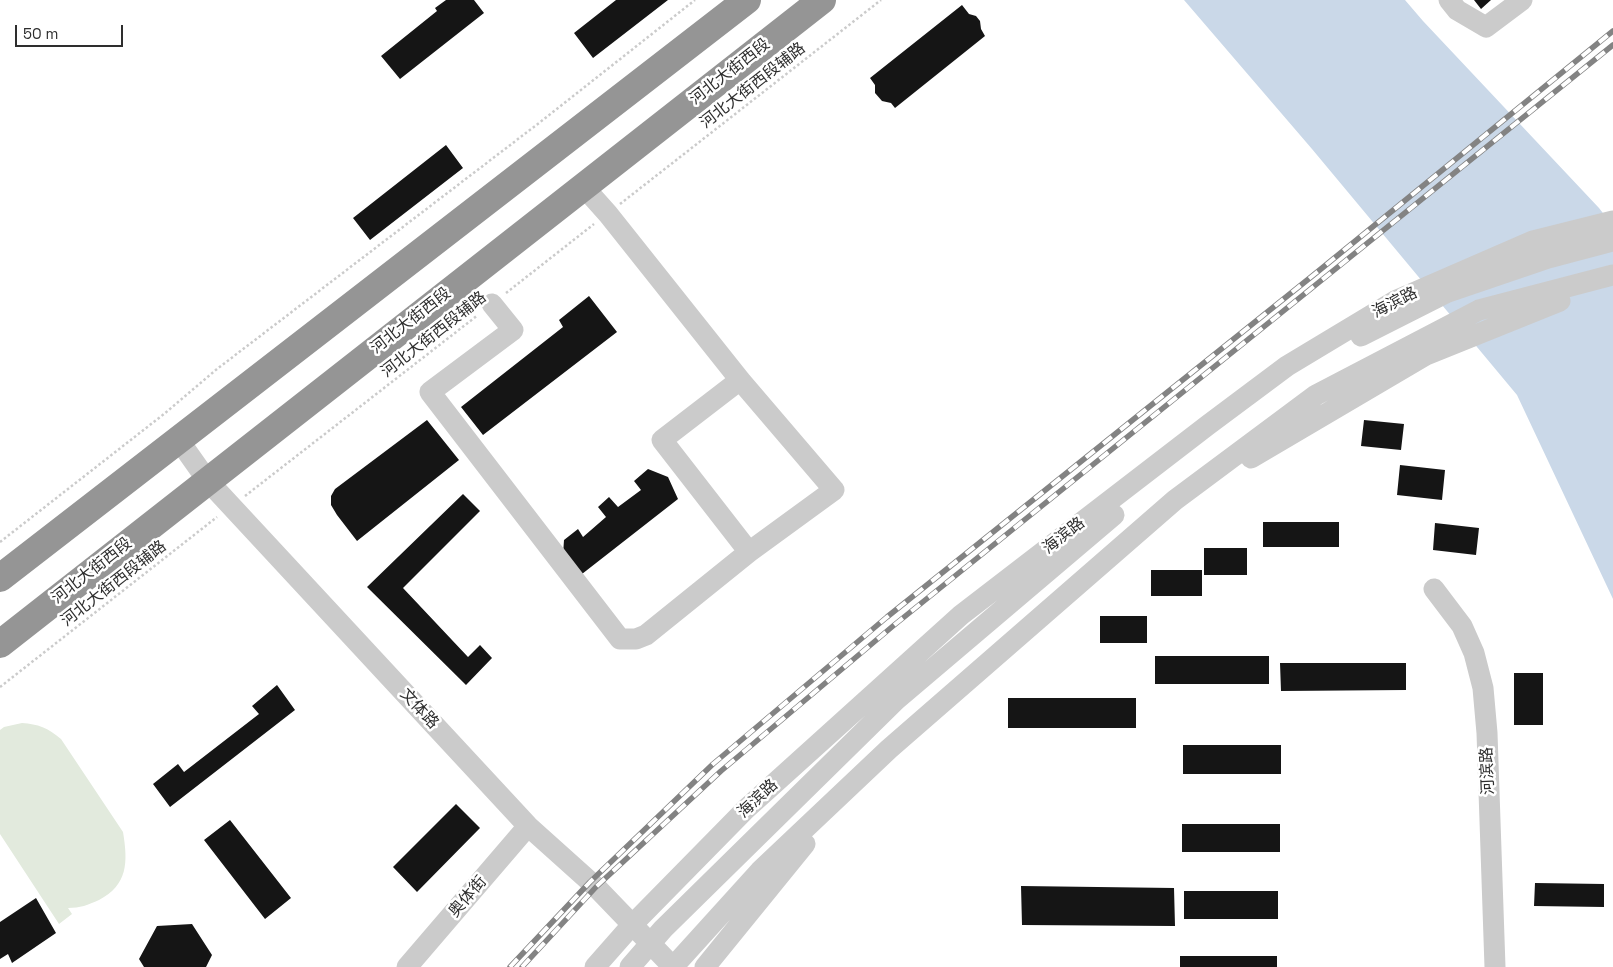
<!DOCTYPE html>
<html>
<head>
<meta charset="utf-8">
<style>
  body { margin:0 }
  #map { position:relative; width:1613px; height:967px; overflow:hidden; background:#fff; font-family:"Space Grotesk",sans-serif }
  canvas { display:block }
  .scale { position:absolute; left:15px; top:25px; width:108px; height:22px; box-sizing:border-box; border:2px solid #2e2e2e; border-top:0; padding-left:6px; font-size:15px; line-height:18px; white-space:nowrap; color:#2e2e2e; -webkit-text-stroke:4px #fff; paint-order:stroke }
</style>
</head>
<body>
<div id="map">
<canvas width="1613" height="967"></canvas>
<div class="scale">50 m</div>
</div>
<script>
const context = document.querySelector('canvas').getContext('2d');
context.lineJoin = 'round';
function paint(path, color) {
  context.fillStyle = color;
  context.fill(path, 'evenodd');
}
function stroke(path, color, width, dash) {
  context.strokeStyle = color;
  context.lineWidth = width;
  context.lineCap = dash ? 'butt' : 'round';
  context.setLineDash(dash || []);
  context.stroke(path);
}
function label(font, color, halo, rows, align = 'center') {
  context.font = font + ' "Space Grotesk","Noto Sans SC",sans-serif';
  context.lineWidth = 5;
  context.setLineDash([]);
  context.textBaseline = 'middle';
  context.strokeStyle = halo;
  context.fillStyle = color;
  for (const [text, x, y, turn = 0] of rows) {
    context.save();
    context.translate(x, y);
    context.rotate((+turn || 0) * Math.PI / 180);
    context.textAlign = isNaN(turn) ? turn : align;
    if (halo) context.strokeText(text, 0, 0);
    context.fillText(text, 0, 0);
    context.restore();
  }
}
paint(new Path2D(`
  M22,723c16,1 26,5 39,16l62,93c5,30 5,53 -24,68 -11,5 -19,8 -31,8l4,6 -13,10 -59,-90v-104l4,-3z`), '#e2eadd');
paint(new Path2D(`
  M1184,0h221l18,21 176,187 14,18v373l-96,-204 -205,-246z`), '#cad8e8');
paint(new Path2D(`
  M446,0h28l10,13 -84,66 -19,-23 56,-45 -2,-3z
  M616,0h52l-75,58 -19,-25z
  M1474,0h17l-10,9z
  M962,5l7,9 7,2 4,5 1,8 4,7 -90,72 -4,-5 -9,-2 -7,-8v-8l-5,-7z
  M446,145l17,23 -93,72 -17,-22z
  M589,296l28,36 -134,103 -22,-28 102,-80 -4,-7z
  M427,420l32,40 -102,81 -20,-26 -6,-10v-9l4,-7z
  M1364,420l40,4 -3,26 -40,-4z
  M1400,465l45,5 -3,30 -45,-5z
  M648,469l20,8 10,22 -96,75 -19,-19 1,-15 14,-11 5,8 23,-20 -8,-10 11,-10 9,10 23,-17 -7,-9z
  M463,494l17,17 -77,77 65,69 12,-12 12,13 -26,27 -99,-98z
  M1263,522h76v25h-76z
  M1435,523l44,5 -3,27 -43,-5z
  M1204,548h43v27h-43z
  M1151,570h51v26h-51z
  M1100,616h47v27h-47z
  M1155,656h114v28h-114z
  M1280,663h126v27l-125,1z
  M1514,673h29v52h-29z
  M277,685l18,25 -125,97 -17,-23 25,-20 6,8 75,-58 -7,-8z
  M1008,698h128v30h-128z
  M1183,745h98v29h-98z
  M456,804l24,24 -63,64 -24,-25z
  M230,820l61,78 -26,21 -61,-79z
  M1182,824h98v28h-98z
  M1535,883l69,1v23l-70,-1z
  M1021,886l153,2 1,38 -153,-1z
  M1184,891h94v28h-94z
  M36,898l20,35 -44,30 -4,-9 -8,5v-37z
  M192,924l20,31 -6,12h-62l-5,-8 18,-33z
  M1180,956h97v11h-97z`), '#151515');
stroke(new Path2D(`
  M620,204l261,-204
  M506,293l88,-69
  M245,496l233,-181
  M0,542l164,-128 53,-45 322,-246 156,-123
  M0,687l217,-170`), '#cbcbcb', 2.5, [2.5, 2.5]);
stroke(new Path2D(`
  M1449,0l8,10 29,17 36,-27
  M492,304l21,26 -83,62 190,247h16l10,-4 103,-83 85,-62 -94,-110 -132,-166 -25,-28
  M1361,336l87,-44 100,-34 65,-17
  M740,380l-78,60 87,112
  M178,439l29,41 321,346 68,61 77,80
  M1251,458l175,-103 134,-54
  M1434,589l28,37 12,27 9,35 4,45 8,234
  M407,967l121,-141
  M595,967l37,-42 114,-116 215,-194 247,-190 79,-59 108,-65 138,-60 80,-20
  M630,967l33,-38 233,-229 218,-185
  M673,967l87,-96 129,-122 286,-249 141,-105 163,-85 134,-35
  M705,967l100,-123`), '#cbcbcb', 21);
stroke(new Path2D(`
  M0,578l747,-578
  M0,644l822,-644`), '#959595', 28);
const rail = new Path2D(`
  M510,967l80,-85 123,-118 174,-147 429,-344 297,-242
  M522,967l74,-80 125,-116 172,-145 720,-581`);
stroke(rail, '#838383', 5.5);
stroke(rail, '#fff', 4, [11]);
label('16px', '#2e2e2e', '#fff', [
  ["河北大街西段",730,72,-38],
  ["河北大街西段辅路",753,86,-38],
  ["海滨路",1395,303,-27],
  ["河北大街西段",411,321,-38],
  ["河北大街西段辅路",434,335,-38],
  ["海滨路",1064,536,-38],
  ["河北大街西段",92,571,-38],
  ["河北大街西段辅路",114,584,-38],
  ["文体路",419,709,47],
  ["河滨路",1488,771,-92],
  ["海滨路",758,799,-43],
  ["奥体街",468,897,-49]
]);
</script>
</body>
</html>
